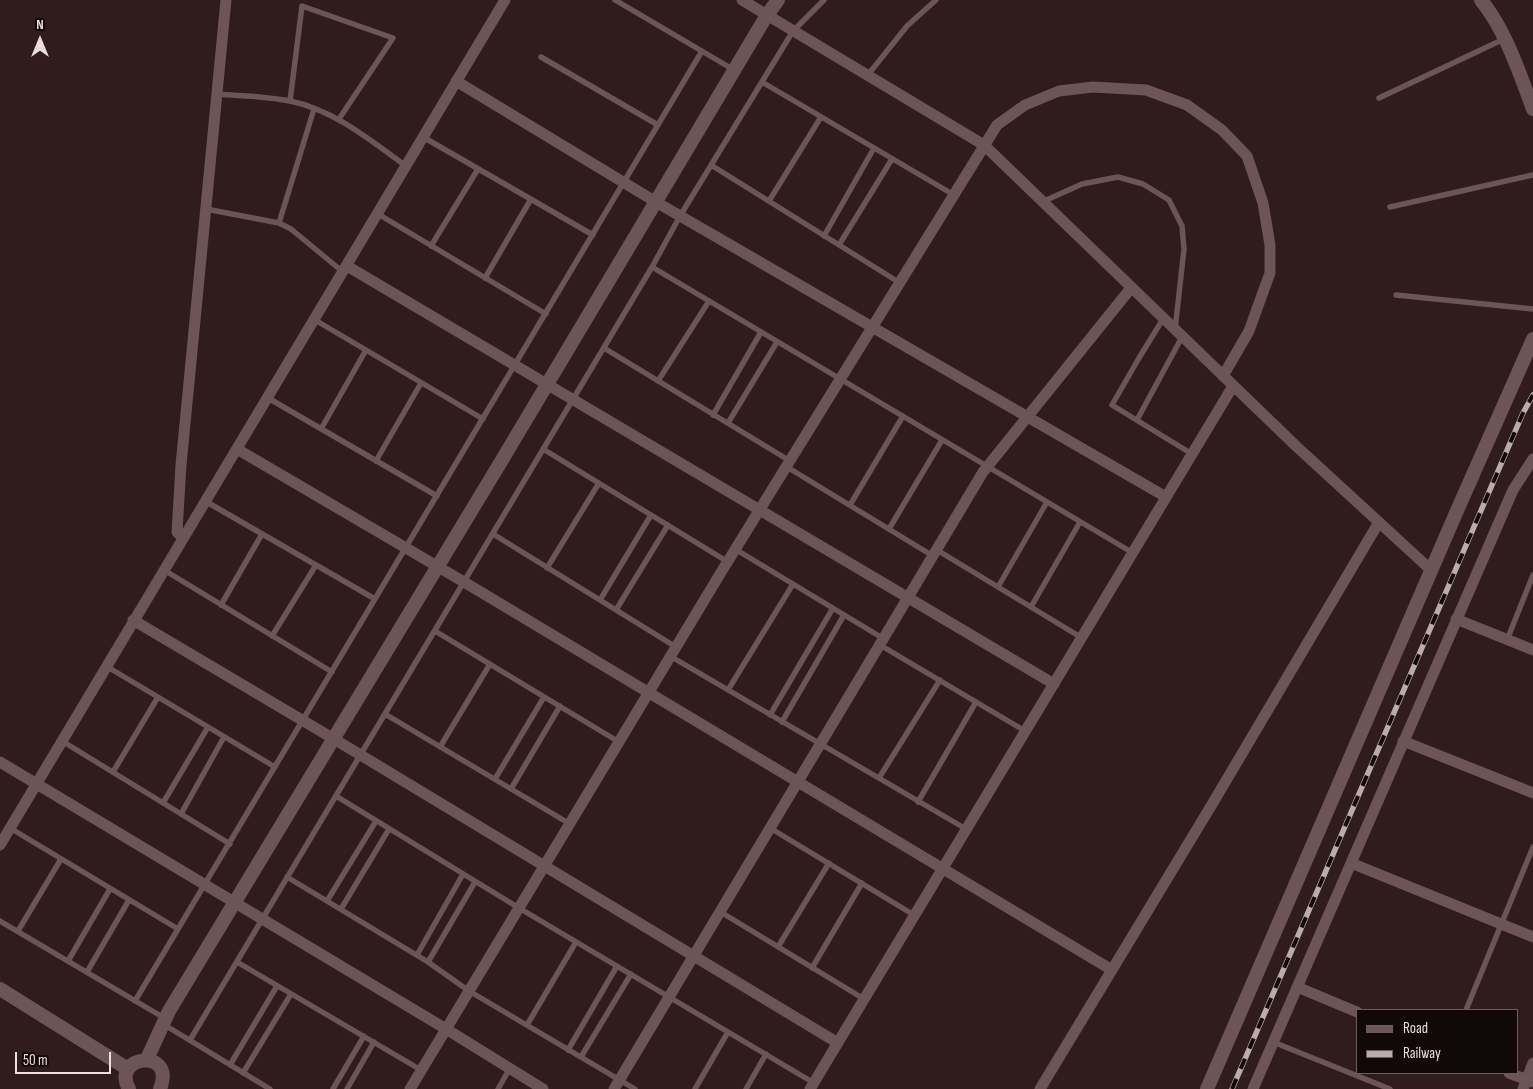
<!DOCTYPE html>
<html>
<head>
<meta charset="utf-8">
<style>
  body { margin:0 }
  #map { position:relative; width:1533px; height:1089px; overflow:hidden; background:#301b1d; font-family:"Sofia Sans Condensed",sans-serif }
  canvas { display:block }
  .legend { position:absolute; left:1356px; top:1009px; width:162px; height:65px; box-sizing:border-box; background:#110809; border:1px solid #695d5e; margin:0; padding:6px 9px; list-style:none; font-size:15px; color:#ecddde }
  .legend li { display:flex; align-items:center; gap:10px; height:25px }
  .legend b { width:25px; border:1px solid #695d5e }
  .north { position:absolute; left:15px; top:15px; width:50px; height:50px; -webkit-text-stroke:4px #110809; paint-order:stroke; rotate:0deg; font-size:14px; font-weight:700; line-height:20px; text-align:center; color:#ecddde }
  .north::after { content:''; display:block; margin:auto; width:18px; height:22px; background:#ecddde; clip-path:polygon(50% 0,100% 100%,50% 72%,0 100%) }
  .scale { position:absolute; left:15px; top:1052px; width:96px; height:22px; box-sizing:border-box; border:2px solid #ecddde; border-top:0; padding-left:6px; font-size:15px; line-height:18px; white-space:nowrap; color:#ecddde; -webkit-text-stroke:4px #110809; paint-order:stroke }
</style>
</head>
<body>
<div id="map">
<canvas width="1533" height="1089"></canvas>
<ul class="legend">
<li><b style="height:6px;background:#6d5455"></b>Road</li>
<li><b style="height:6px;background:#bcabac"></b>Railway</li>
</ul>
<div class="north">N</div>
<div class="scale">50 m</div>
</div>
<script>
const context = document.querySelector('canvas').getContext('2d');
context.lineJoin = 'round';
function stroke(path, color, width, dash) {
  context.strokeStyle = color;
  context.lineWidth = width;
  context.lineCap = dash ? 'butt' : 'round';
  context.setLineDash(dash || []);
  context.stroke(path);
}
stroke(new Path2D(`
  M615,0l119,70
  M541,57l117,68
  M867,76l40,-50 29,-26
  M762,82l192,113
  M217,94c24,2 49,2 73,7 44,9 80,39 116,65
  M1379,98l125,-59
  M290,101l12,-95 91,32 -54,81
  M423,137l170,98
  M711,165l189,118
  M769,201l52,-84
  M1042,202l40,-18 36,-7 25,7 26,16 13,26 2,23 -9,81
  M1390,207l143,-32
  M206,209l73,14 12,6 52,43
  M378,214l168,100
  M279,223l35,-114
  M824,236l50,-88
  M839,245l53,-86
  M431,246l47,-77
  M652,267l481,286
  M485,278l46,-79
  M1396,295l137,14
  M1163,319l-24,39 -27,47 80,49
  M315,320l168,99
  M604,348l186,113
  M658,381l51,-80
  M268,398l169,98
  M713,415l48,-83
  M1137,420l45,-83
  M728,423l49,-81
  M321,429l45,-79
  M543,449l185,113
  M376,461l45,-78
  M787,467l146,89
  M205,501l170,98
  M850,505l53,-89
  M889,529l53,-89
  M493,534l183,113
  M735,549l149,90
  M937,550l145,88
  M547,568l52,-85
  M164,570l168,102
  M998,587l49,-85
  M600,600l51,-85
  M221,605l41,-71
  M1031,607l49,-85
  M616,610l52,-85
  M435,631l184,111
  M272,636l44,-71
  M1507,640l26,-65
  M880,645l145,86
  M670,656l296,173
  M106,666l169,101
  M728,690l65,-106
  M385,714l185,110
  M770,715l63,-107
  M782,722l62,-107
  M62,741l168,103
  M440,747l50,-83
  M113,772l45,-75
  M879,778l61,-98
  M495,779l49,-82
  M511,789l49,-83
  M336,796l183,112 295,175
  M918,802l58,-100
  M163,803l45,-76
  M181,814l43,-77
  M10,828l168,101
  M770,828l144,87
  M287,877l141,85 41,29 166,98
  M327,901l49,-80
  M341,909l48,-80
  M719,911l145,88
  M0,921l166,98
  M18,931l43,-72
  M778,947l51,-84
  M417,955l46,-81
  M68,961l42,-72
  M237,962l184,108
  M428,962l47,-80
  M812,968l50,-85
  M87,972l42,-72
  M135,1001l567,-950
  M1466,1010l67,-163
  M163,1024l107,65
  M527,1025l49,-83
  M190,1040l462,-773 28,-51 113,-185 31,-31
  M1273,1042l117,47
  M568,1050l49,-84
  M581,1057l50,-83
  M230,1065l47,-79
  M243,1073l48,-79
  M333,1089l31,-53
  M347,1089l27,-47
  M498,1089l12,-21
  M695,1089l33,-57
  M746,1089l20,-35`), '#6d5455', 5.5);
stroke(new Path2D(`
  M742,0l242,145 312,301 135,124
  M456,81l200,121 510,295
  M347,266l707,418
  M237,449l227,133 648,388
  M183,538l-6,-6 4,-67 45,-465
  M1456,619l77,31
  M133,620l201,119 504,304
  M1403,741l130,52
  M0,762l446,267 97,60
  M0,845c167,-282 338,-563 505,-845
  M1351,863l182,74
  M1297,987l60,25
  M1509,1073l24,9
  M410,1089l310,-515 277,-449 28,-20 34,-14 34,-4 53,3 41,15 35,25 25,26 16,47 7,42v28l-21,58 -26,45
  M614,1089l369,-617 148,-184
  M810,1089l423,-703
  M1040,1089l174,-288 165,-279
  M1253,1089l260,-599 20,-31
  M1523,1089l10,-26`), '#6d5455', 11);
stroke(new Path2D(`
  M1481,0c25,31 38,72 52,109
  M0,989l128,80
  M147,1059l22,-48 333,-551 265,-445 11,-15
  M129,1089c-19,-34 48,-42 31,0
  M1207,1089l249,-576 77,-174`), '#6d5455', 14);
const rail = new Path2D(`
  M1232,1089l291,-676 10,-18`);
stroke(rail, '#bcabac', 5.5);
stroke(rail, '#110809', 4, [11]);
</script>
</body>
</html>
